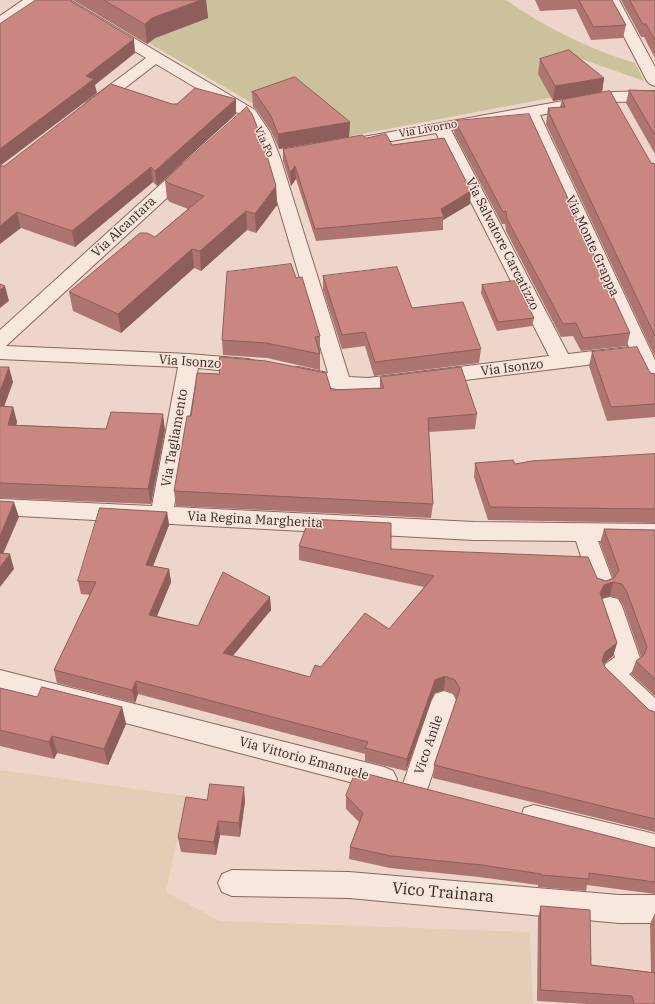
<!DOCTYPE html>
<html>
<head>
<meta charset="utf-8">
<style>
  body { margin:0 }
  canvas { display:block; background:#edd6c9 }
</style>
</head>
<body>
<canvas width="655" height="1004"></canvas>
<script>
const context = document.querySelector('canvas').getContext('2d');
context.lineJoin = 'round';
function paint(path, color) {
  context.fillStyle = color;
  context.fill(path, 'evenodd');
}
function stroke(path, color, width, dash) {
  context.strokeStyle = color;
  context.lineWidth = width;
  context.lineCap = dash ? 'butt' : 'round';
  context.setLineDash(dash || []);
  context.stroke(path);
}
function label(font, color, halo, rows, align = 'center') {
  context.font = font + ' "IBM Plex Serif",serif';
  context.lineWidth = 3;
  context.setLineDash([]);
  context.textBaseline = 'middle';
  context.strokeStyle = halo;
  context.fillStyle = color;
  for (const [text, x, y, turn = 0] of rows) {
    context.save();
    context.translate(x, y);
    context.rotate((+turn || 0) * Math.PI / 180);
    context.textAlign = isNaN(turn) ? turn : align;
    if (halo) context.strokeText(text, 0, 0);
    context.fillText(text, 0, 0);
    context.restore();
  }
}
paint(new Path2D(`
  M0,770l186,26 -20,96 54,29 310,11 3,72h-533z`), '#e3cdb7');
paint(new Path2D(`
  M82,0h424c40,28 83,49 129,63l9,18 -77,-27 30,35 -278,53 -234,-136z`), '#cbc19d');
const minor = new Path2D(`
  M23,0h17l-2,3 -33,22 -5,1v-10z
  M53,0h17l185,110 15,22 10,25 69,220 19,1 181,-22 -113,-223 -78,14 -6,-2 -2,-3 2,-3 261,-47 42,-1v10l-42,1 -73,13 115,245v28l-7,-2 -13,-27 -267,33 -27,-2 -50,-11 -3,-5 3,-5 7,-2 30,6 -64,-216 -10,-25 -11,-16 -87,-52 -57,44 -6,2 -6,-2 -2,-3 2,-3 59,-44 -91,-55zM525,117l104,230 -61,7 -117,-224z
  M605,0h14l36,67v19l-5,-2 -3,-3z
  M188,164l6,1 2,4 -2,4 -188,173 183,8 59,5 7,2 3,5 -3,5 -7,2 -50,-5 -24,139 300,15 181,2v18l-57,-1 16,43 -4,6 -8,3 -8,-3 -4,-6 -14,-43 -102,-1 -474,-25v-16l152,7 26,-139 -178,-8v-29l182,-165z
  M610,597l8,2 4,7 19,55 -3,7 -9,6 26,24v27l-9,-3 -43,-42 -3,-7 3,-7 12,-9 -17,-51 4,-7z
  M0,670l384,97 9,4 4,8 -4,8 -9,4 -384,-101z
  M444,691l9,3 4,8 -29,85 -4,8 -9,4 -9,-4 -4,-8 29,-85 4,-8z
  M534,805l121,29v26l-131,-34 -3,-9 3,-9z
  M232,870l117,2 270,23h36v28h-36l-270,-25 -117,-2 -10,-4 -4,-9 4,-9z`);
stroke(minor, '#89675e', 2);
paint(minor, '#f8e7dc');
paint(new Path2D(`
  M73,0h133l2,18 -53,20 -8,6z
  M535,0h77l14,25 -3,13 -32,2 -15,-31 -36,2z
  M621,0h34v58l-11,-21h-3z
  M540,59l64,19 -2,14 -49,9 -15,-27z
  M629,90l26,1v63l-29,-51z
  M252,92l98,30 -1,15 -70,12 -8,-18 -15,-22 -3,-2z
  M236,99v15l-79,72 -4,-4 -78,65 -54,-19 -17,-62 168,-62z
  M562,100l89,63 4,1v193l-109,-233 2,-16 12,-1z
  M455,121l175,212 -3,13 -46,5 -8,-15 -12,1 -55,-106 -1,-7h-3l-48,-91z
  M366,138l26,7 78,59 -27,16v10l-127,11 -20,-62 -5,7 -8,-25v-12z
  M165,180l111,6 1,19 -21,28 -9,-3 -46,41 -7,-3 -73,65 -48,-22 -4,-19 86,-55 33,-28 -18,-7 -3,-3z
  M323,276l89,32 69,41 -2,14 -105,13 -9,-30 -23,3 -19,-59z
  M296,278l24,58v16h-1l1,2v16l-53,-12 -44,-3 -1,-15z
  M482,285l52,33 -2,8 -35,5 -16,-38z
  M592,352l63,22v43l-48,4 -18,-55z
  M0,367l13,15 -9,24 9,1 4,15 -1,3 90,4 59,1 -14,74 -151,-6z
  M219,374l112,16 49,-2v-11l97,37 -2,15 -46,3 4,72 -2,14 -255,-12 -2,-15 17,-75z
  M655,454v69l-167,-3 -14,-43 1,-14 40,1z
  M167,512l2,13 -16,41 16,3 2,13 -14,34 41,10 72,-29 1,13 -38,46 77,21 11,-10 68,-38 35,-42 -125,-27v-14l92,3 206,29 9,3 7,-3 -13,-35 4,-14 51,1v166l-24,-22 5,-13 5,-4 -18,-52 -5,-7 -8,-2 -8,2 15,45 -4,13 -9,8 1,3 44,43 6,2v120l-222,-54 1,-13 23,-66 -4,-6 -9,-3 -10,3 -28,78 -41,-10v-7l-227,-60 -3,9 -78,-20 -3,-13 36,-75 -9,-1 -3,-13z
  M0,688l37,9 85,10 4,17 -18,41 -51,-12 -3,6 -54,-13z
  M346,796l309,52v46l-68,-9 -1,6 -48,-4v-2l-59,-8 -89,-9 -41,-9 1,-12 9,-25 -13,-13z
  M207,800l38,1 -5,36 -20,-2 -4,20 -35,-3 -3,-14z
  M541,906l50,59 60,7 -1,-48 5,-11v91h-68l-50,-3 1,-84z`), '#ae746f');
paint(new Path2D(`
  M201,0h5l2,18 -53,20 -8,6 -2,-20 7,-6z
  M134,39l1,14 -40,32 2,8 -97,73v-17l86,-73z
  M604,78l-2,14 -49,9 2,-15z
  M236,99v15l-79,72 -2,-15z
  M350,122l-1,15 -70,12 -1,-15z
  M295,166l1,13 -5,7 -1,-13z
  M151,167l2,15 -78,65 -3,-16z
  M276,186l1,19 -21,28 -1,-19z
  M471,191l-1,13 -27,16 1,-3 -3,-8z
  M246,211l1,19 -46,41 -1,-20z
  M17,212l4,16 -21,16v-18z
  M192,249l2,19 -73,65 -3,-19z
  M5,286l4,15 -9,7v-18z
  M9,367l4,15 -13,36v-26z
  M13,407l4,15 -5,18 -4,-15z
  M163,414l2,16 -14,74 -3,-15z
  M14,502l5,15 -19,44v-25z
  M167,512l2,13 -21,54 -2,-14z
  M10,554l4,15 -14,18v-20z
  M169,569l2,13 -19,46 -3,-13z
  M613,582l-3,14 -9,2 -1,-5 4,-8z
  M270,597l1,13 -47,56 -1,-13z
  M617,643l-4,13 -11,9v-5l3,-8z
  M445,676l-1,14 -10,3 -28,78 1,-12 28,-79z
  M136,681l2,13 -3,9 -3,-13z
  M122,707l4,17 -18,41 -4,-16z
  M52,736l5,17 -3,6 -5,-17z
  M244,787l1,14 -5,36 -1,-14z
  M218,821l2,14 -4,20 -2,-13z`), '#8d5e5a');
const building = new Path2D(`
  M36,0h33l65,39 -48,37 8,3 -94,70v-125z
  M104,0h97l-49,18 -7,6z
  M579,0h33l14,25 -32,2z
  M630,0h25v40l-9,-16h-3z
  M569,50l35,28 -49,8 -15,-27z
  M295,77l55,45 -72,12 -7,-18 -15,-22 -4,-2z
  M111,84l61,20h5l18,-16 41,11 -81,72 -4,-4 -79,64 -55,-19 -17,14v-60h4z
  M629,90l26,1v44z
  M610,91l41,72 4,1v172l-107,-225h2l-2,-3 17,-1 -3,-7z
  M247,107l5,7 10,25 14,47 -21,28 -9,-3 -46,40 -8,-2 -74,65 -49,-22 71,-59h7l8,4 49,-41 -36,-13 -3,-3z
  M529,114l101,219 -47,5 -7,-15 -13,1 -56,-105 -1,-8 -3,1 -48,-91z
  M386,134l6,11 52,-7 27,53 -30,18 3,8 -129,12 -20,-63 -5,7 -7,-24 79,-14 4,3z
  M291,264l5,14 6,-1 18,59 -5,1 5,17 -54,-11 -44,-3 5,-68z
  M397,267l15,41 51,-6 18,47 -106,13 -10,-30 -23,3 -19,-59z
  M515,281l19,37 -36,4 -16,-37z
  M0,284l5,2 -5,4z
  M637,347l13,26 5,1v30l-44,3 -19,-55z
  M220,357l46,4 60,12 5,17 53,-2 -4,-11 81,-10 16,47 -49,4 5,86 -259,-13 13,-75h4l6,-43 22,1z
  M0,367h9l-9,25z
  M0,406l13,1 -5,18 98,4 5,-17 52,2 -15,75 -148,-6z
  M655,454v55l-165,-2 -15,-44 38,-3 2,4 17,-3z
  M0,501l14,1 -14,34z
  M100,508l67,4 -21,53 23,4 -20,46 49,11 25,-54 47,25 -47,56 87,24 5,-12 6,2 44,-54 24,16 45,-53 -135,-30 10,-27 82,4v26l197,8 9,21 9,3 8,-3 5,-8 -15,-41 51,1v149l-19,-18 8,-6 3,-8 -20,-55 -5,-8 -9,-2 -9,3 -4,8 17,50 -12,9 -3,8 3,7 44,43 6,2v107l-221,-54 26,-76 -5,-9 -10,-4 -10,4 -28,79 -42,-11 3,-6 -232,-61 -4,9 -78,-20 42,-88 -18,-1z
  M0,553l10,1 -10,13z
  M42,687l80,20 -18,42 -52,-13 -3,6 -49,-12v-42l37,9z
  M356,771l299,77v34l-66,-9v6l-48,-4v-1l-59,-9 -91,-9 -41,-9 13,-34 -17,-17z
  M210,784l34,3 -5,36 -21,-2 -4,21 -36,-4 8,-41 21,3z
  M541,906l49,4 1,55 64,8v31h-21l-2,-8 -91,-6z`);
paint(building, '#ca8781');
stroke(building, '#8d5e5a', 1);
label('11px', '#3a2521', '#f5e3d9', [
  ["Via Livorno",428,129,-10],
  ["Via Po",264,142,65]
]);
label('13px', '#3a2521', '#f5e3d9', [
  ["Via Alcantara",124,227,-43],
  ["Via Salvatore Carcatizzo",502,244,63],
  ["Via Monte Grappa",592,246,65],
  ["Via Isonzo",190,362,4],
  ["Via Isonzo",512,368,-7],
  ["Via Tagliamento",175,438,-80],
  ["Via Regina Margherita",255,520,3],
  ["Vico Anile",429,745,-71],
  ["Via Vittorio Emanuele",304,759,15]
]);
label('16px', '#3a2521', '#f5e3d9', [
  ["Vico Trainara",443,893,5]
]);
</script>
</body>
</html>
